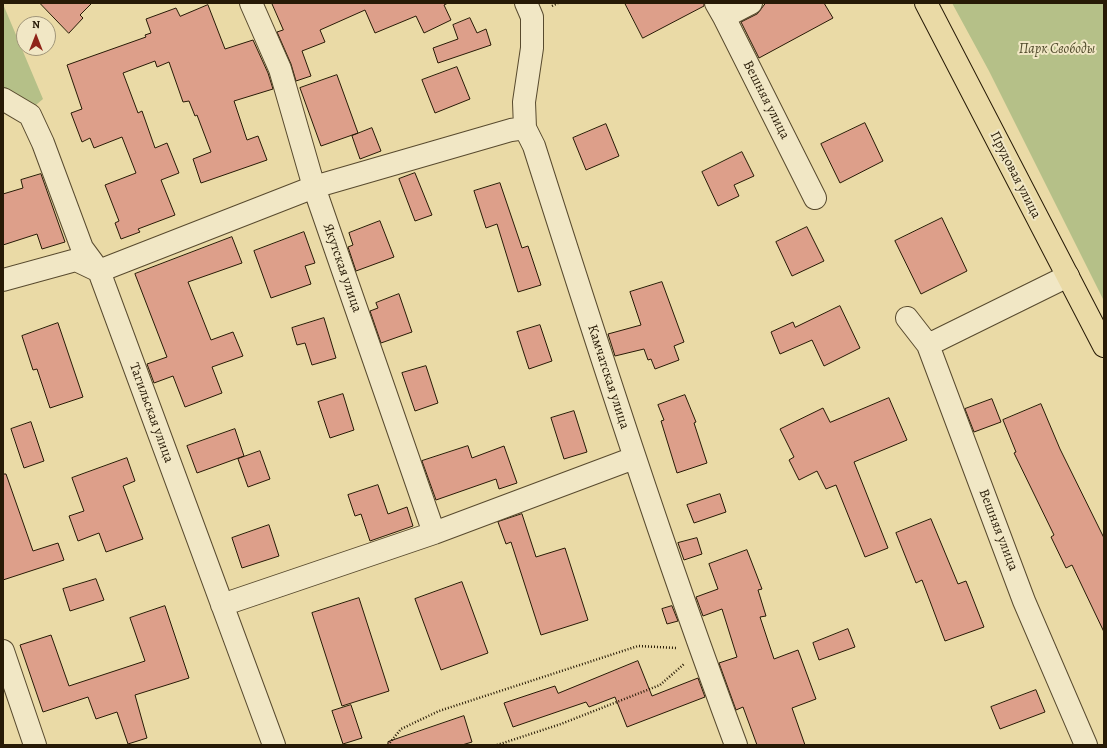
<!DOCTYPE html>
<html>
<head>
<meta charset="utf-8">
<style>
  body { margin:0 }
  #map { position:relative; width:1107px; height:748px; overflow:hidden; background:#eadaa6; font-family:Alegreya,serif }
  canvas { display:block }
  .frame { position:absolute; inset:0; border:4px solid #271a06; pointer-events:none }
  .north { position:absolute; left:16px; top:16px; width:40px; height:40px; box-sizing:border-box; background:#f1e7c5; border:1px solid #a09579; border-radius:50%; rotate:0deg; font-size:11px; font-weight:700; line-height:16px; text-align:center; color:#271a06 }
  .north::after { content:''; display:block; margin:auto; width:14px; height:18px; background:#8f2418; clip-path:polygon(50% 0,100% 100%,50% 72%,0 100%) }
</style>
</head>
<body>
<div id="map">
<canvas width="1107" height="748"></canvas>
<div class="frame"></div>
<div class="north">N</div>
</div>
<script>
const context = document.querySelector('canvas').getContext('2d');
context.lineJoin = 'round';
function paint(path, color) {
  context.fillStyle = color;
  context.fill(path, 'evenodd');
}
function stroke(path, color, width, dash) {
  context.strokeStyle = color;
  context.lineWidth = width;
  context.lineCap = dash ? 'butt' : 'round';
  context.setLineDash(dash || []);
  context.stroke(path);
}
function label(font, color, halo, rows, align = 'center') {
  context.font = font + ' Alegreya,serif';
  context.lineWidth = 4;
  context.setLineDash([]);
  context.textBaseline = 'middle';
  context.strokeStyle = halo;
  context.fillStyle = color;
  for (const [text, x, y, turn = 0] of rows) {
    context.save();
    context.translate(x, y);
    context.rotate((+turn || 0) * Math.PI / 180);
    context.textAlign = isNaN(turn) ? turn : align;
    if (halo) context.strokeText(text, 0, 0);
    context.fillText(text, 0, 0);
    context.restore();
  }
}
paint(new Path2D(`
  M952,3h152v298l-115,-230z
  M3,4l40,95 -19,16 -21,-2z`), '#b5c088');
const building = new Path2D(`
  M40,3h52l-12,12 3,3 -14,15z
  M272,3h176l-4,2 7,15 -27,13 -8,-17 -41,17 -10,-23 -45,20 5,12 -23,9 9,25 -15,5 -5,-17 -14,-32 6,-2z
  M625,3h79v3l-61,32z
  M766,3h58l9,15 -74,40 -18,-36 16,-8z
  M208,5l17,44 28,-9 15,33 5,16 -39,12 13,39 11,-4 9,24 -66,23 -8,-24 18,-7 -14,-37 -2,1 -6,-15 -6,1 -14,-40 -12,5 -2,-6 -32,12 15,40 4,-2 13,37 12,-5 12,30 -18,7 14,35 -37,14 2,3 -19,7 -6,-16 4,-2 -14,-36 31,-12 -14,-36 -28,11 -4,-10 -8,4 -11,-29 11,-4 -15,-44 79,-28 -1,-2 6,-2 -5,-14 30,-11 4,8z
  M470,18l7,15 9,-4 5,16 -53,18 -5,-15 25,-9 -5,-14z
  M457,67l13,32 -35,14 -13,-33z
  M337,75l21,58 -37,13 -21,-58z
  M865,123l18,38 -43,22 -19,-39z
  M606,124l13,32 -33,14 -13,-32z
  M372,128l9,23 -21,8 -8,-23z
  M742,152l12,24 -20,9 5,11 -21,10 -16,-34z
  M415,173l17,42 -17,6 -16,-42z
  M41,174l24,68 -23,7 -5,-15 -34,11v-51l20,-6 -2,-8z
  M500,183l22,65 6,-2 13,39 -23,7 -21,-68 -11,4 -12,-37z
  M942,218l25,53 -46,23 -26,-53z
  M380,221l14,36 -38,14 -8,-24 5,-2 -4,-12z
  M807,227l17,34 -32,15 -16,-34z
  M304,232l11,31 -10,3 6,18 -40,14 -17,-47z
  M232,237l10,26 -54,19 23,58 22,-8 10,24 -31,11 10,26 -37,14 -12,-31 -19,7 -7,-19 20,-7 -32,-83z
  M662,282l22,60 -10,4 5,14 -24,9 -4,-10 -3,1 -4,-11 -29,7 -7,-22 33,-9 -11,-33z
  M399,294l13,38 -31,11 -11,-32 8,-3 -2,-5z
  M840,306l20,42 -36,18 -12,-26 -32,14 -9,-22 22,-10 2,5z
  M324,318l12,40 -24,7 -7,-22 -8,2 -5,-17z
  M58,323l25,74 -33,11 -13,-39 -4,1 -11,-34z
  M540,325l12,36 -23,8 -12,-37z
  M426,366l12,37 -23,8 -13,-38z
  M343,394l11,36 -24,8 -12,-36z
  M685,395l11,27 -2,1 13,40 -30,10 -16,-52 3,-1 -6,-15z
  M889,398l18,42 -53,22 34,86 -23,9 -29,-72 -10,4 -9,-18 -18,9 -10,-20 5,-3 -14,-28 43,-21 7,14z
  M992,399l9,23 -27,10 -9,-23z
  M1041,404l19,45 44,89v94l-32,-67 -6,3 -15,-31 3,-2 -40,-82 2,-1 -13,-32z
  M574,411l13,41 -23,7 -13,-41z
  M31,422l13,39 -20,7 -13,-39z
  M235,429l9,27 -47,17 -10,-27z
  M468,446l4,12 32,-12 13,37 -18,6 -3,-10 -60,21 -14,-39z
  M260,451l10,28 -22,8 -10,-28z
  M127,458l8,23 -12,5 20,53 -37,13 -7,-19 -21,8 -9,-25 15,-5 -12,-33z
  M3,474h3l27,77 25,-8 6,17 -61,20z
  M378,485l10,29 19,-7 6,19 -43,15 -9,-27 -6,2 -7,-21z
  M720,494l6,18 -32,11 -7,-18z
  M522,514l14,43 29,-9 23,72 -47,15 -30,-93 -5,2 -8,-22z
  M931,519l27,65 8,-3 18,46 -39,14 -23,-61 -6,3 -20,-50z
  M269,525l10,31 -37,12 -10,-30z
  M697,538l5,16 -18,6 -6,-17z
  M747,550l15,39 -4,1 8,26 -6,1 14,42 24,-9 18,49 -24,9 13,37h-48l-14,-38 -7,3 -17,-47 18,-6 -15,-48 -19,7 -7,-19 22,-8 -9,-25z
  M96,579l8,21 -34,11 -7,-22z
  M462,582l26,71 -47,17 -26,-71z
  M359,598l30,93 -47,15 -30,-93z
  M165,606l24,72 -54,17 12,43 -19,6 -11,-32 -21,7 -8,-22 -45,15 -23,-67 31,-10 18,51 76,-25 -15,-43z
  M672,606l6,15 -11,3 -5,-15z
  M848,629l7,18 -36,13 -6,-17z
  M638,661l14,35 46,-18 7,19 -78,30 -12,-30 -26,10 -3,-5 -73,25 -9,-24 51,-17 3,7z
  M1036,690l9,22 -45,17 -9,-22z
  M351,705l11,33 -19,6 -11,-33z
  M464,716l8,26 -10,3h-74v-3z`);
paint(building, '#dd9f8a');
stroke(building, '#271a06', 1);
const minor = new Path2D(`
  M251,3l29,66 34,118 120,346
  M526,3l6,14v31l-8,54 1,26 9,18c64,201 128,401 202,599
  M716,3l8,14 91,181
  M724,17l27,-14
  M3,99l27,16 13,28 39,105 17,23 175,474
  M3,280l73,-20 23,11 215,-84 197,-57 14,-2
  M907,318l21,27 96,256 62,144
  M928,345l140,-69
  M222,605l212,-72 200,-75
  M3,651l32,94`);
const major = new Path2D(`
  M926,3l178,343`);
stroke(minor, '#584a2e', 24);
stroke(major, '#271a06', 24);
stroke(new Path2D(`
  M552,6l6,-3
  M388,745l13,-16 38,-18 199,-65 39,2
  M497,745l64,-21 99,-39 24,-21`), '#271a06', 2.5, [1, 2]);
stroke(minor, '#f1e7c5', 22);
stroke(major, '#eadaa6', 22);
label('italic 14px', '#524c2d', '#f1e7c5', [
  ["Парк Свободы",1057,50]
]);
label('14px', '#271a06', '#f1e7c5', [
  ["Вешняя улица",766,100,63],
  ["Прудовая улица",1015,175,63],
  ["Якутская улица",342,268,71],
  ["Камчатская улица",608,377,72],
  ["Тагильская улица",151,413,70],
  ["Вешняя улица",998,530,69]
]);
</script>
</body>
</html>
